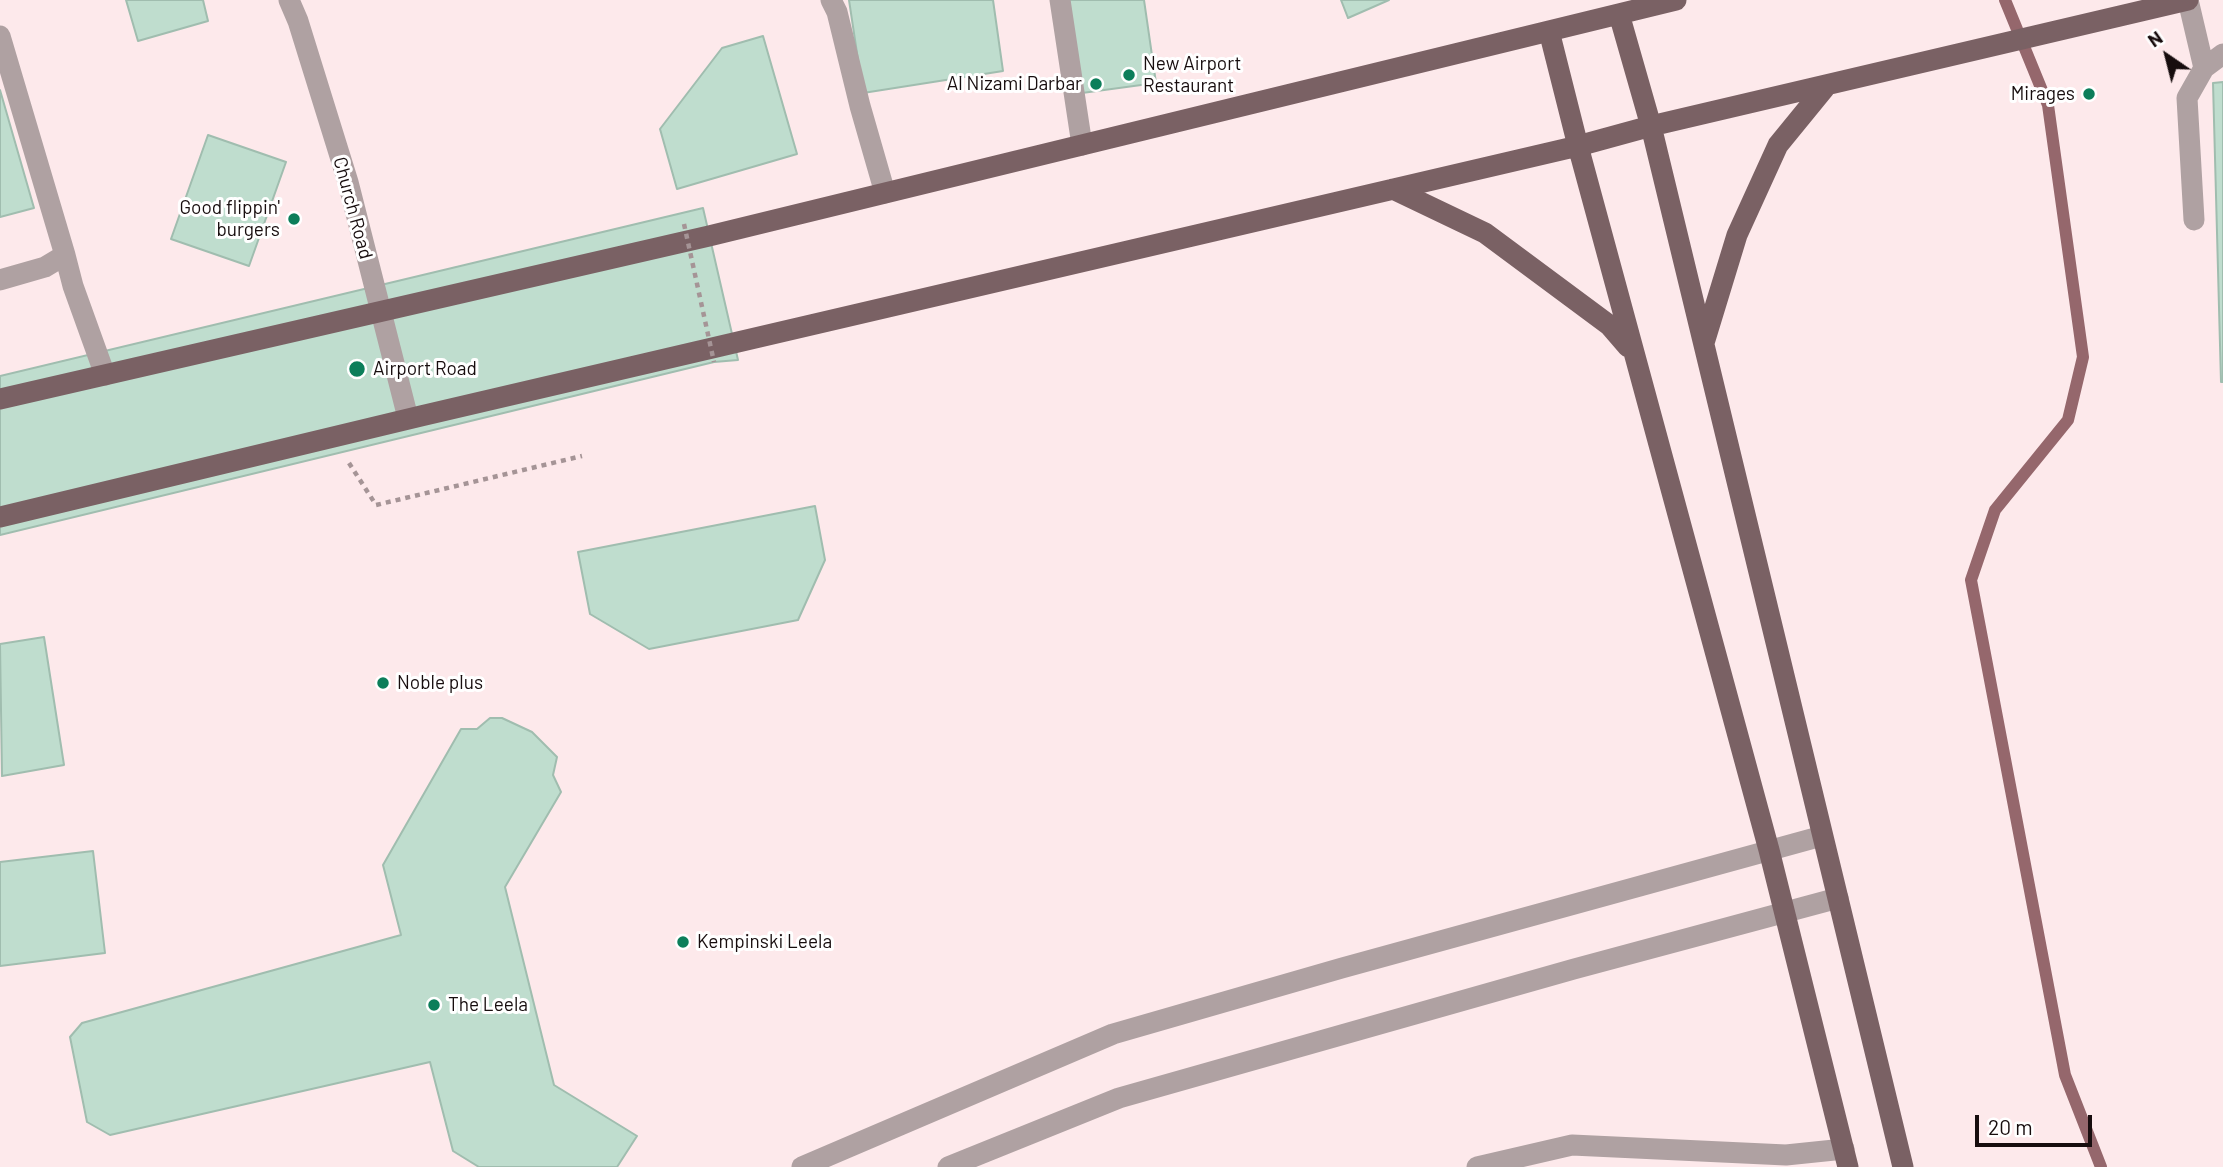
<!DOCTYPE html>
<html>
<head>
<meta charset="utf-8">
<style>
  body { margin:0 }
  #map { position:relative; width:2223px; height:1167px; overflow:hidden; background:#fde9eb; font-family:Barlow,sans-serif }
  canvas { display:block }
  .north { position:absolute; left:2132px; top:21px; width:70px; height:70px; -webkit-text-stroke:5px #fff; paint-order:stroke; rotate:325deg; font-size:19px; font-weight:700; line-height:28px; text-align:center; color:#170d0e }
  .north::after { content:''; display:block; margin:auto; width:24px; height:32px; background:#170d0e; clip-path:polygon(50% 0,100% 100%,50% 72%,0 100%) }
  .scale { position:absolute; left:1975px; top:1115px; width:117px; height:32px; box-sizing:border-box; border:4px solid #170d0e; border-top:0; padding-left:9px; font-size:21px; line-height:24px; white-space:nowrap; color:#170d0e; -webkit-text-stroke:5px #fff; paint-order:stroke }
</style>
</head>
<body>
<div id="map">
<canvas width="2223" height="1167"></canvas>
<div class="north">N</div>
<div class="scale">20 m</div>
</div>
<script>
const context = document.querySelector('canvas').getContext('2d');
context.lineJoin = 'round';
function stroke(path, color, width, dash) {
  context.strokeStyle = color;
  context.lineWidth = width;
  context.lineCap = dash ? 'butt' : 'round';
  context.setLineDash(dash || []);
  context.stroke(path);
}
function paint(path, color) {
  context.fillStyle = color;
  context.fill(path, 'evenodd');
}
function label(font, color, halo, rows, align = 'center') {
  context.font = font + ' Barlow,sans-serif';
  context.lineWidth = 6;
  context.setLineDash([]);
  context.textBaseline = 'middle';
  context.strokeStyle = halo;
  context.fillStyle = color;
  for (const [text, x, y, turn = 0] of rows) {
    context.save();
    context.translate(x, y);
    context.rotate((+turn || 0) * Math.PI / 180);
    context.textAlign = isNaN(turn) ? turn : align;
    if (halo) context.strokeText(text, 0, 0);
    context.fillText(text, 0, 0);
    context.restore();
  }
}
stroke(new Path2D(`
  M2005,0l43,105 35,252 -15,63 -73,90 -24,70 94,495 36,92`), '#95676c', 12);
const building = new Path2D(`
  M126,0h77l5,21 -70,20z
  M849,0h144l10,71 -140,22z
  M1069,0h75l12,83 -74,10z
  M1341,0h48l-41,18z
  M763,36l34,118 -120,35 -17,-60 62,-81z
  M2223,82v300h-2l-8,-299z
  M0,90l34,118 -34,9z
  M208,135l78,27 -37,104 -78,-27z
  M703,208l35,152 -24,2 -714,173v-159z
  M815,506l10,54 -27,60 -149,29 -59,-35 -12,-62z
  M44,637l20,128 -62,11 -2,-132z
  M490,718h12l30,14 25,25 -4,18 8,17 -56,95 49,198 83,51 -20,31h-138l-26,-16 -23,-89 -320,73 -23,-13 -17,-85 12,-14 319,-88 -18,-70 78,-136h16z
  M93,851l12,102 -105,13v-104z`);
paint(building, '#bfddce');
stroke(building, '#a0bdaf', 2);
stroke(new Path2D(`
  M349,463l27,42 206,-49`), '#a59496', 4.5, [5, 5]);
stroke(new Path2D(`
  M289,0l9,21 50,161 60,236
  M831,0l6,12 23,94 25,87
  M1060,0l22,145
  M2188,0l16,68
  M0,36l65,219
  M2194,220l-7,-122 17,-30 19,-14
  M0,280l45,-13 20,-12 8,31 32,89
  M802,1167l311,-133 229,-66 480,-132
  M948,1167l171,-69 455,-129 264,-71
  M1477,1167l95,-22 214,10 58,-6`), '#afa1a2', 21);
stroke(new Path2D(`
  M1619,14l32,112 252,1041
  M1549,31l29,115 191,704 79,317
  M1393,189l92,44 124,92 19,22
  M1704,343l33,-108 41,-90 49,-60
  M0,399l709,-163 967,-236
  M0,517c525,-128 1052,-248 1578,-371l73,-20 537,-126`), '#7a6164', 21);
stroke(new Path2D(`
  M684,224l30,138`), '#a59496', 4.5, [5, 5]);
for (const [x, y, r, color] of [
  [1129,75,7,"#0c7e5a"],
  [1096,84,7,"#0c7e5a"],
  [2089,94,7,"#0c7e5a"],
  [294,219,7,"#0c7e5a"],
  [357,369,9,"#0c7e5a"],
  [383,683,7,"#0c7e5a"],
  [683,942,7,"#0c7e5a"],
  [434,1005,7,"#0c7e5a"]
]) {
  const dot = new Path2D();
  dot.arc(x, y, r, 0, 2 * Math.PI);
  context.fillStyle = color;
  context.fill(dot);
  stroke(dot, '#fff', 2.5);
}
label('19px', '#170d0e', '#fff', [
  ["New Airport",1143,64],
  ["Restaurant",1143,86],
  ["Al Nizami Darbar",1082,84,"right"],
  ["Mirages",2075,94,"right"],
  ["Good flippin'",280,208,"right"],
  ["burgers",280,230,"right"],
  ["Airport Road",373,369],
  ["Noble plus",397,683],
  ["Kempinski Leela",697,942],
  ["The Leela",448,1005]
], 'left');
label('19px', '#170d0e', '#fff', [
  ["Church Road",353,208,75]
]);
</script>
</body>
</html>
